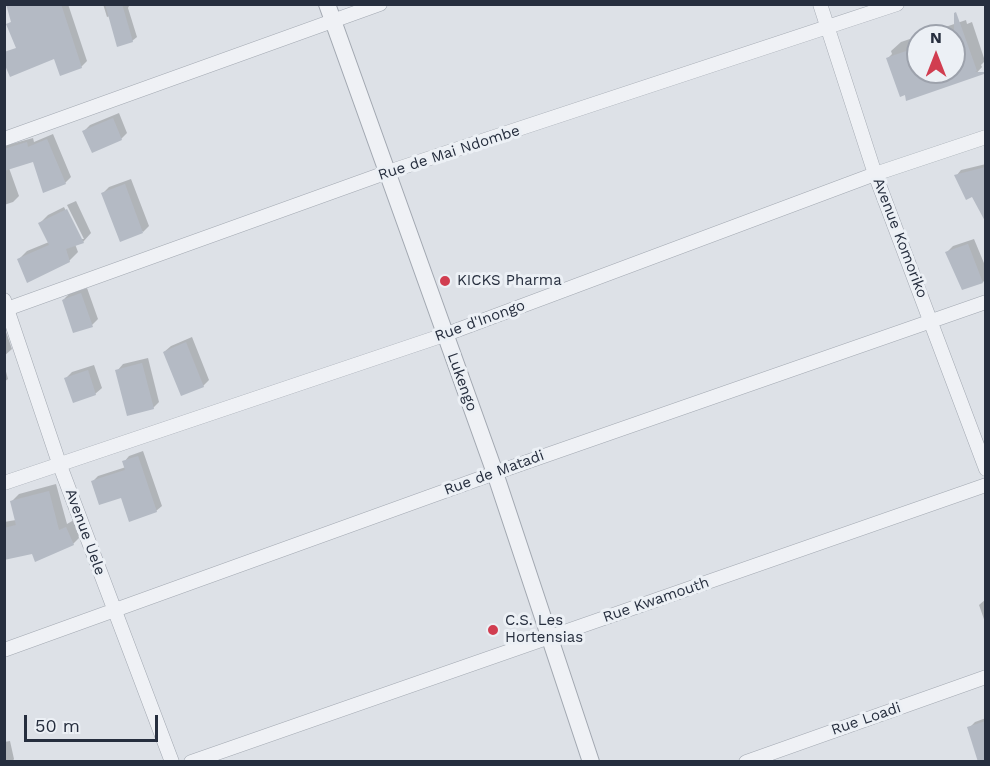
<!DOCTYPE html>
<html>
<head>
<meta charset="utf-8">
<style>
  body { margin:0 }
  #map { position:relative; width:990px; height:766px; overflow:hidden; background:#dde1e7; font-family:"Work Sans",sans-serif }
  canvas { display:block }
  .frame { position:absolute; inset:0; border:6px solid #262e3e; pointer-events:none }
  .north { position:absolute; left:906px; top:24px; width:60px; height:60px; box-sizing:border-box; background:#ecf0f5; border:2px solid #9da2ac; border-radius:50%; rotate:0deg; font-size:16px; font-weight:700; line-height:24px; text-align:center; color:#262e3e }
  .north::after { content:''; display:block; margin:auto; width:21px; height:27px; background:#d13d50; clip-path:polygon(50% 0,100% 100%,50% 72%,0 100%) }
  .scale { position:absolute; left:24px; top:715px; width:134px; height:27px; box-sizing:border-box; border:3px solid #262e3e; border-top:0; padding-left:8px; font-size:18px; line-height:21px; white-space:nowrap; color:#262e3e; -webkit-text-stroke:4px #ecf0f5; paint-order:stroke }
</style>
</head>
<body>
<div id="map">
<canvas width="990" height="766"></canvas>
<div class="frame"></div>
<div class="north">N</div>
<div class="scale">50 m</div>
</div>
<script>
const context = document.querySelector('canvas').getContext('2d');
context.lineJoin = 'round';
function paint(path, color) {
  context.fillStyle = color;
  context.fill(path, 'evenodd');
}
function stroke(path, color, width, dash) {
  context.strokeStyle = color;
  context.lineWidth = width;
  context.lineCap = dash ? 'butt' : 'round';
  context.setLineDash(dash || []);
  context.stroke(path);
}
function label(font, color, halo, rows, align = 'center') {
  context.font = font + ' "Work Sans",sans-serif';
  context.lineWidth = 6;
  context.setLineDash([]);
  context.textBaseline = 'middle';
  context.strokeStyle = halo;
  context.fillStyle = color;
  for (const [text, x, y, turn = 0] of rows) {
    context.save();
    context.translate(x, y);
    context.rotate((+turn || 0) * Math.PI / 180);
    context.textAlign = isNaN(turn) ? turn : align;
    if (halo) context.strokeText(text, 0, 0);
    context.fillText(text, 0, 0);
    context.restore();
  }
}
paint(new Path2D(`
  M7,4h61l19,57 -6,6 -26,-10z
  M103,4h27l-2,4 9,29 -5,4 -22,-25 -3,1z
  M966,20l1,4 5,-2 13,39 -4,4 1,2 -9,10 -66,22 -19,-41 4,-4 -1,-3 10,-9zM918,36h36v36h-36z
  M119,113l8,20 -6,6 -37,-8 6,-6z
  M53,134l18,43 -6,6 -31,-23 -25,8 10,28 -6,6 -9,3v-59l29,-8 1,4z
  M986,164l-1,55 -12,-23 -17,-20 5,-6z
  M131,179l18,47 -6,6 -40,-39 6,-6z
  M76,201l15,32 -8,9 -8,2 3,8 -9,9 -50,-2 8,-8 22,-9 -9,-19 8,-8 16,-8 16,32h4l-17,-34z
  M974,239l12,29v11l-3,3 -20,6 -16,-36 6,-6z
  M87,288l11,31 -6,6 -29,-25 6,-6z
  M4,326l8,23 -8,7z
  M192,337l17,43 -6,6 -39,-34 7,-6z
  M148,358l11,44 -6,6 -36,-37 6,-7z
  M4,364l4,15 -4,3z
  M94,365l8,23 -7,6 -29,-16 6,-6z
  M143,451l19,55 -6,5 -63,-30 5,-5 28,-9 -2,-5 5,-6z
  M56,484l11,40 7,-4 7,16 -8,8 -69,14v-36l12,-2 -5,-18 8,-8z
  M986,599v26l-7,-20z
  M986,718v44l-17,-34 6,-6z
  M10,741l4,18 -2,3h-8v-20z`), '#0003');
paint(new Path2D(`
  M6,4h55l21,64 -22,8 -6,-17 -44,18 -6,-14v-11l12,-4 -10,-24 5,-2z
  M105,4h17l11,38 -16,5z
  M956,12l21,59 -2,1h9v2l-78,27 -1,-6 -5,2 -14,-39 32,-11v25h36v-59z
  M113,118l9,22 -30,13 -10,-22z
  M47,139l19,45 -23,9 -10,-31 -29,9v-22l23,-7 1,5z
  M986,167v56l-14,-26 -6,3 -12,-25z
  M125,184l18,49 -23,9 -19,-49z
  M67,209l17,34 -18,6 4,13 -43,21 -10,-24 32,-14 -11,-22z
  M968,244l15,39 -21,7 -17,-38z
  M81,293l12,34 -20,6 -11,-33z
  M186,342l18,45 -23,9 -18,-44z
  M142,363l12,46 -27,7 -12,-46z
  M88,370l8,25 -23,8 -9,-25z
  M138,456l19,56 -28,10 -8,-24 -22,7 -8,-24 34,-11 -3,-9z
  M49,491l10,39 7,-3 8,18 -39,17 -3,-8 -28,6v-32l12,-3 -6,-24z
  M986,721v41h-8l-11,-35z`), '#b4bac4');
const minor = new Path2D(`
  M820,4l55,170 111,295
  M4,139l376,-135
  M4,300l55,163 113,299
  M4,310l384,-138 509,-168
  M4,483l440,-148 431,-161 111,-37
  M4,650l491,-177 491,-171
  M191,762l795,-277
  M746,762l240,-85`);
const tertiary = new Path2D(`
  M327,4l168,469 96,289`);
stroke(minor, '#a2a8b1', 15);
stroke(tertiary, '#a2a8b1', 18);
stroke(minor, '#eff1f5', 14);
stroke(tertiary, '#eff1f5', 16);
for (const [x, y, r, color] of [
  [445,281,6,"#d13d50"],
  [493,630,6,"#d13d50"]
]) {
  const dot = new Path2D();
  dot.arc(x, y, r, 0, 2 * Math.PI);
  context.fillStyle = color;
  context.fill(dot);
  stroke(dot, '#ecf0f5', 2);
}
label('15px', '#262e3e', '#ecf0f5', [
  ["Rue de Mai Ndombe",449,153,-18],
  ["Avenue Komoriko",900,238,69],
  ["Rue d'Inongo",480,321,-20],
  ["Lukengo",462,382,70],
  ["Rue de Matadi",494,473,-20],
  ["Avenue Uele",85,532,70],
  ["Rue Kwamouth",656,600,-19],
  ["Rue Loadi",866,719,-19]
]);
label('15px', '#262e3e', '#ecf0f5', [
  ["KICKS Pharma",457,281],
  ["C.S. Les",505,621],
  ["Hortensias",505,638]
], 'left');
</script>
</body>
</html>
